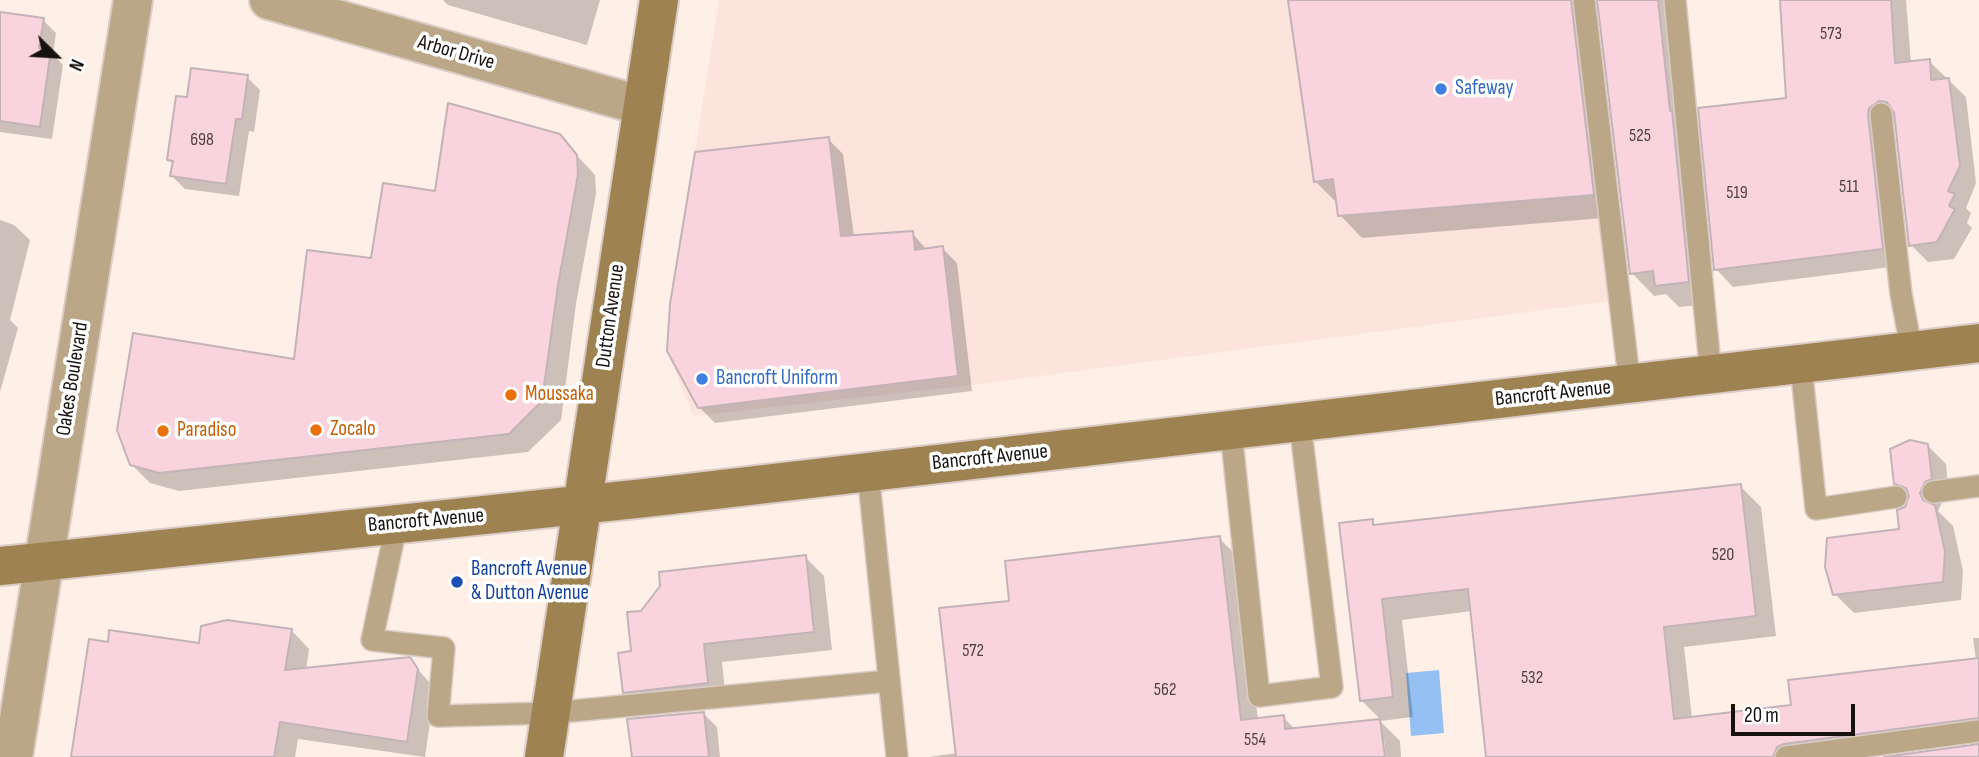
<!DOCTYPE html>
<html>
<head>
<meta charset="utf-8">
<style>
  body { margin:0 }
  #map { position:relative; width:1979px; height:757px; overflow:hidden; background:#fff0e7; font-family:"Sofia Sans Condensed",sans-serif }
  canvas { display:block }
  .north { position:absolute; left:21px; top:21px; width:70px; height:70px; -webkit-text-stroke:5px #fff; paint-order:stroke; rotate:114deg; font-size:19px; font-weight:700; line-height:28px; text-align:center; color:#16120f }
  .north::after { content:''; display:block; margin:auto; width:24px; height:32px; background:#16120f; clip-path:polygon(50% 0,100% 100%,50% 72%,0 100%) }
  .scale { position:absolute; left:1731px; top:704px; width:124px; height:32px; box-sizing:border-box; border:4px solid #16120f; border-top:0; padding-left:9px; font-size:21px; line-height:24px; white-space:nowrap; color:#16120f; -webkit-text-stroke:5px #fff; paint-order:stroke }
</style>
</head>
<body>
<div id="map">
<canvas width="1979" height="757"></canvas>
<div class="north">N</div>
<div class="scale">20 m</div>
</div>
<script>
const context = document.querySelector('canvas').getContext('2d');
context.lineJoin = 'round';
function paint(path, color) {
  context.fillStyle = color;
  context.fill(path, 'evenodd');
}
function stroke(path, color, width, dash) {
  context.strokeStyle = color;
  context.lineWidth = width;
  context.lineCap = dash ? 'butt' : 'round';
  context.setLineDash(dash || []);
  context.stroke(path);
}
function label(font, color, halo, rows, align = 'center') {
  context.font = font + ' "Sofia Sans Condensed",sans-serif';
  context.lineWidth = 7;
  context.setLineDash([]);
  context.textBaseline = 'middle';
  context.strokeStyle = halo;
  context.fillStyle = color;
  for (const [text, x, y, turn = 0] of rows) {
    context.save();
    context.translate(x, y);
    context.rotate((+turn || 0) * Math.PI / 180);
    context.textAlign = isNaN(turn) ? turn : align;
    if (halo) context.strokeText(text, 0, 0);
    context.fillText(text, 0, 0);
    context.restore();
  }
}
paint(new Path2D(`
  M719,0h852l41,301 -648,85 -271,30 -26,-65 3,-43z`), '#fce3db');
paint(new Path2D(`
  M1439,670l5,63 -33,3 -5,-63z`), '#94c0f3');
paint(new Path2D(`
  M443,0h157l-13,45 -139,-40z
  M1290,0h387l33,304 -31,3 -13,-13 -12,2 -22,-23 -32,-266 -7,18 22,192 -253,21 -22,-23 -2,-11 -23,-23z
  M1781,0h125l5,63 18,-2 37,36 10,86 -10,25 5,5 -4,10 5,5 -18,31 -26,3 -17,-17 -15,-127 -10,8 13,140 -166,21 -17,-18 72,-169z
  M0,13l43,7 13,13 -3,21 10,11 -11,74 -52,-7z
  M247,77l13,13 -6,42 -5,-1 -10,65 -54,-7 -13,-13 2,-11 -6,-5 20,-61z
  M559,136l36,39 1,19 -20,110 -15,116 -33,32 -349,39 -29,-8 -19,-19 164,-103 77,-101 64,-67z
  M828,139l15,15 11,83 58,-4 15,17 15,-2 15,15 15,128 -257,32 -16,-16z
  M0,220l14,5 16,15 -20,80 8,8 -18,64z
  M1927,445l19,19 3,34 -6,2 -5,11 15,15 10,45 -2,29 -107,13 -19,-19 66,-63 9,-33 -14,-15z
  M1740,486l21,21 15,129 -92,11 8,71 101,-12 183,-46 -3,-22h6v119h-82l76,-10 -1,-4 -109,14h-375l-16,-146 -70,9 11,97 -33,4 20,20 1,16h-15l-2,-17h-3l2,17h-454l28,-4 262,-215 20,20 19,162 25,-3 13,13 85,-10 -20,-20 11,-179 5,5z
  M805,557l19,19 8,74 -110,12 4,39 -83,10 -19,-19 18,-79 20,-26z
  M227,622l65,9 17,18 -3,21 103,-11 26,30 -10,68 -127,-18 -3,18h-223l37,-113 91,1z
  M703,713l14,14 3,30h-86z`), '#0003');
const building = new Path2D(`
  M1288,0h283l23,195 -256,21 -5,-37 -19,3z
  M1597,0h61l12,111h2l17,171 -34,4 -2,-15 -23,3z
  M1780,0h111l4,63 35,-4 1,21 18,-2 11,88 -12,25 7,3 -6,12 6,3 -18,33 -28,4 -15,-133 -7,-11 -8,-1 -10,7 -1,7 15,134 -169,21 -16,-162 88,-10z
  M0,12l44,6 -5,30 12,2 -11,77 -40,-6z
  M191,68l57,7 -6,44h-6l-10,65 -56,-8 3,-15 -6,-1 9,-64 11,1z
  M448,103l112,31 17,21 1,20 -20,110 -16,116 -33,33 -350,39 -29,-8 -13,-35 16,-97 161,26 13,-109 64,8 12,-75 52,8z
  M829,137l12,99 72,-5 2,19 28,-4 15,130 -260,32 -31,-57 3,-47 25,-152z
  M1910,440l18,4 4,35 -7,3 -5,11 3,7 12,5 10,47 -2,30 -110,13 -8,-28 2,-29 72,-9 -2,-19 8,-3 4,-11 -3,-8 -12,-4 -4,-35z
  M1741,484l15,132 -92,11 10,92 117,-14 -3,-25 191,-22v60l-195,26 -7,3 -4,10h-287l-18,-168 -86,10 11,98 -33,4 -21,-178 34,-4v6z
  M1220,536l21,184 43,-5 1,14 95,-10 5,38h-429l-17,-149 70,-7 -4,-40z
  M806,555l8,77 -110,12 4,39 -85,10 -5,-40 13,-2 -4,-39 14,-1 19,-25 -1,-14z
  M227,620l65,9 -7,41 125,-13 8,12 -11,73 -127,-20 -6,35h-203l18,-118 19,3 1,-12 90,13 2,-17z
  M704,712l5,45h-77l-5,-38z
  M1979,744v13h-95z`);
paint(building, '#f9d4df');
stroke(building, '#c3b3b8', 2);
const lane = new Path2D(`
  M1584,0l46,386
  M1675,0l36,376
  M1881,114l20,180 11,59
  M1801,366l15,143 80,-12
  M1231,431l28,265 73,-9 -32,-264
  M868,471l29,286
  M1933,492l46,-6
  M397,522l-25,118 72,8 -6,68 112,-3 339,-32
  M1786,757l193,-26`);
const street = new Path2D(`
  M269,0l374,106
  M13,757l120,-757`);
const secondary = new Path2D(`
  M0,566l645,-68 1334,-155
  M544,757l115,-757`);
stroke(lane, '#daccc4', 24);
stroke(street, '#daccc4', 42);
stroke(secondary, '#daccc4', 42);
stroke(lane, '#bba788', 21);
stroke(street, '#bba788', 38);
stroke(secondary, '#9f8252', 38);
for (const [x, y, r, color] of [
  [1441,89,7,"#3f7fe0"],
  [702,379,7,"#3f7fe0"],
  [511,395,7,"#e8710a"],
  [316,430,7,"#e8710a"],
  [163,431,7,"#e8710a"],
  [457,582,7,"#1a4fb4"]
]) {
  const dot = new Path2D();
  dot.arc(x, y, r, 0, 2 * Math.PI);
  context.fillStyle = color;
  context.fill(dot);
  stroke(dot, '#fff', 2.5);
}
label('18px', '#4f4243', null, [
  ["573",1831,34],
  ["525",1640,136],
  ["698",202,140],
  ["511",1849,187],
  ["519",1737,193],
  ["520",1723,555],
  ["572",973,651],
  ["532",1532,678],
  ["562",1165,690],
  ["554",1255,740]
]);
label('21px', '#16120f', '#fff', [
  ["Arbor Drive",456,53,16],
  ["Dutton Avenue",611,316,-82],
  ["Oakes Boulevard",73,379,-81],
  ["Bancroft Avenue",1553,394,-6],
  ["Bancroft Avenue",990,458,-6],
  ["Bancroft Avenue",426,521,-5]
]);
label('21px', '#366cbe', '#fff', [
  ["Safeway",1455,89],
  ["Bancroft Uniform",716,379]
], 'left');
label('21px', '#c56008', '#fff', [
  ["Moussaka",525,395],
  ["Zocalo",330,430],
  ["Paradiso",177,431]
], 'left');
label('21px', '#164399', '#fff', [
  ["Bancroft Avenue",471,570],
  ["& Dutton Avenue",471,594]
], 'left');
</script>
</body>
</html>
